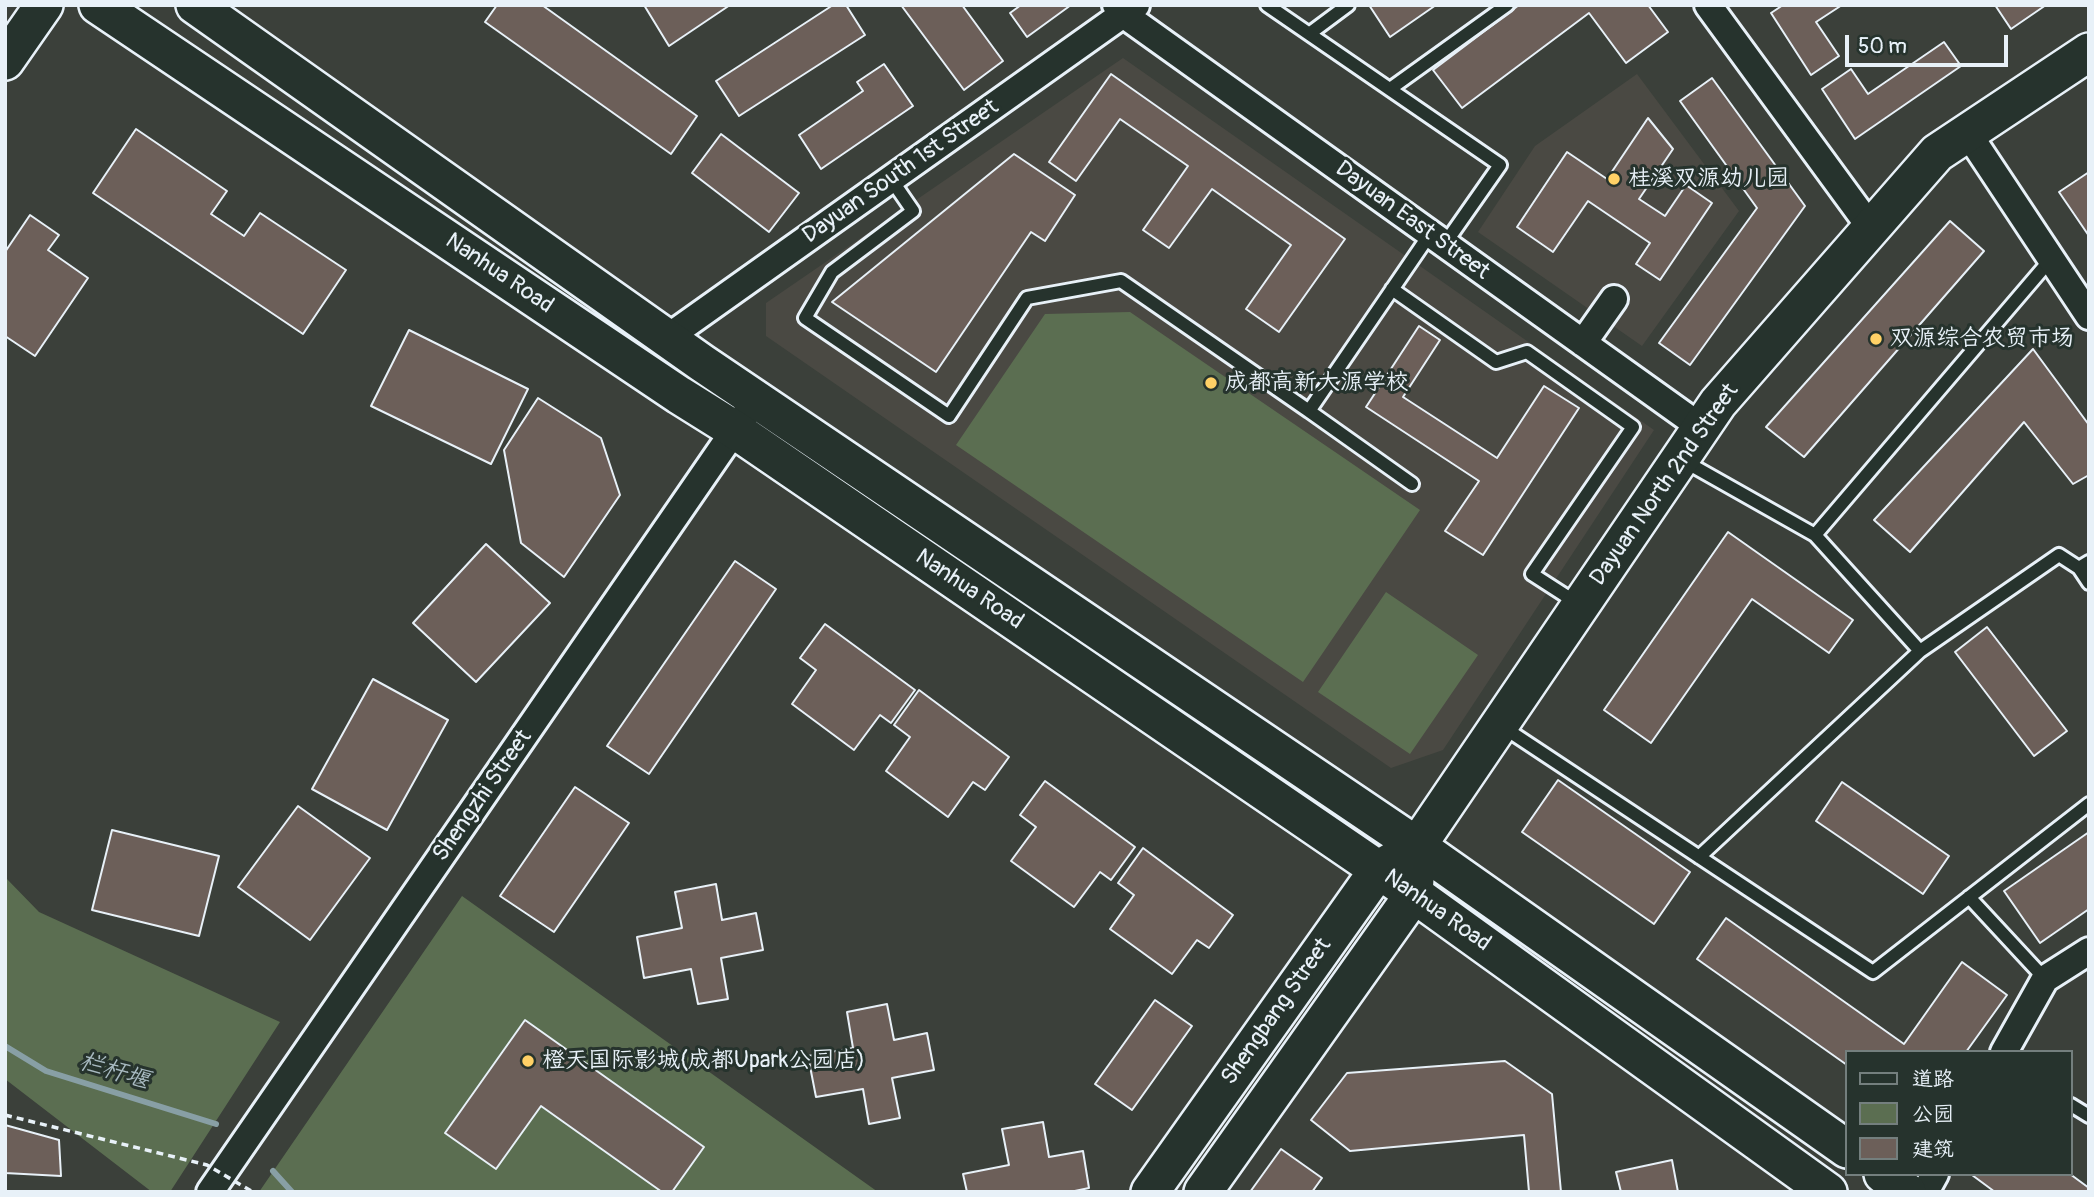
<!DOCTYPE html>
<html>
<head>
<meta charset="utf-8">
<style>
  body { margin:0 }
  #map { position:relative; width:2094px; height:1197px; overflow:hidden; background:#3b403a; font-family:Pangolin,"LXGW WenKai TC",sans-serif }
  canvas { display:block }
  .frame { position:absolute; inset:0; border:7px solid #e8f1f8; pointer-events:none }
  .legend { position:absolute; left:1845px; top:1050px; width:228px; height:126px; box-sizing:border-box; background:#26332d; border:2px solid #747f7e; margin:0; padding:9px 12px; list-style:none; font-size:21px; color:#e8f1f8 }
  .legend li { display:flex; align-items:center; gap:14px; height:35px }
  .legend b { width:35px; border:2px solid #747f7e }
  .scale { position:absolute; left:1845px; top:35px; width:163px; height:32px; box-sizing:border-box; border:4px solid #e8f1f8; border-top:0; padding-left:9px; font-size:21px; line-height:24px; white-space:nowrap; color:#e8f1f8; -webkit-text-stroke:5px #26332d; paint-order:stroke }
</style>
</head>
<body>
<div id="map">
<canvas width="2094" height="1197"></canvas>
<div class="frame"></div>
<ul class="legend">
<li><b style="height:9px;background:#26332d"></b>道路</li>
<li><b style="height:19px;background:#5b6e51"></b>公园</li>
<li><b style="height:19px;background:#6c5f59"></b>建筑</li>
</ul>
<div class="scale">50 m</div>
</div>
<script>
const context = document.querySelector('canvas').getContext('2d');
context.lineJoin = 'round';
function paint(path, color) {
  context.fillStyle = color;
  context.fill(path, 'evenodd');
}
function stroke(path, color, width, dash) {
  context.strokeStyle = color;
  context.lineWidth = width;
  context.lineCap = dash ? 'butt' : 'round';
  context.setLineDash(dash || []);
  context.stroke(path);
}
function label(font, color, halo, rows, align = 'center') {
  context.font = font + ' Pangolin,"LXGW WenKai TC",sans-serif';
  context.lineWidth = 6;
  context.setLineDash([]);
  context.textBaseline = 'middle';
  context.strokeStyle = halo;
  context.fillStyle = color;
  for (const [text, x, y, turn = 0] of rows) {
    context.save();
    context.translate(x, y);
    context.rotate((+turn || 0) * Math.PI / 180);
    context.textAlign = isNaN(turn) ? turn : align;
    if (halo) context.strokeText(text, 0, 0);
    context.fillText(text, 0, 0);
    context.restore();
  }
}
paint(new Path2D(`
  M1123,58l531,372 -211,320 -52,18 -625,-432v-33z
  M1637,74l102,137 -97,135 -164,-114 57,-86z`), '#4a4943');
paint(new Path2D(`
  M1130,312l290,198 -117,172 -347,-237 89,-131z
  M1386,592l92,63 -68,99 -92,-62z
  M5,877l34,35 241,110 -110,170h-18l-147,-113z
  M462,896l416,296h-619z`), '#5b6e51');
stroke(new Path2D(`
  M5,1046l41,25 170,53
  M273,1171l19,21`), '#889fa5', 6);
const building = new Path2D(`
  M497,5h45l155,111 -26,38 -186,-132z
  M644,5h86l-61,41z
  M833,5h13l19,30 -126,81 -23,-35z
  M901,5h61l41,56 -39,29z
  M1021,5h50l-44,32 -17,-24z
  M1369,5h67l-46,32z
  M1519,5h129l20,27 -42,31 -37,-50 -127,95 -29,-38z
  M1783,5h59l-26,17 23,34 -28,19 -40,-62z
  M1995,5h51l-35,24z
  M1944,42l17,24 -106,73 -33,-50 29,-20 17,25z
  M884,64l29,42 -92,63 -22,-34 64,-44 -6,-9z
  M1111,74l234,165 -66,93 -33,-23 45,-64 -79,-56 -43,59 -26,-18 45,-64 -68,-47 -44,62 -27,-19z
  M1712,78l93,128 -115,159 -31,-22 98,-135 -77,-107z
  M1648,118l25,31 -34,50 26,17 21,-31 26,18 -52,77 -24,-16 14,-21 -62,-42 -35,51 -36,-25 50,-75 40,27z
  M136,129l91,62 -16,23 33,22 16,-23 86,57 -43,64 -210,-141z
  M721,134l78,59 -30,39 -77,-59z
  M1014,154l61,41 -30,46 -14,-9 -95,140 -104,-70z
  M2089,172v64l-30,-44z
  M30,215l29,20 -11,15 40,28 -53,78 -30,-20v-84z
  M1950,221l34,30 -180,206 -38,-30z
  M1419,326l21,14 -37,57 94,61 47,-72 35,22 -96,147 -38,-24 34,-50 -113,-74z
  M409,330l119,59 -37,75 -120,-58z
  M2033,349l56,76v50l-16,9 -49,-62 -114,130 -36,-32z
  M538,398l63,40 19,57 -56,82 -43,-34 -17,-93z
  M1728,532l125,88 -24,33 -77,-54 -101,144 -47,-33z
  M486,544l64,59 -74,79 -63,-59z
  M735,561l41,28 -127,185 -42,-28z
  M825,624l90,66 -24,33 -11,-8 -26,35 -62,-46 24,-34 -16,-12z
  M1987,627l80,104 -33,25 -79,-104z
  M373,679l75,41 -61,110 -75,-41z
  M919,690l90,67 -24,33 -12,-8 -25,35 -62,-46 24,-34 -16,-12z
  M1558,780l132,92 -36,52 -132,-92z
  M1045,781l90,66 -24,33 -11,-8 -26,35 -63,-46 25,-34 -16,-12z
  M1842,782l107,74 -26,38 -107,-73z
  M575,787l54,36 -75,109 -54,-36z
  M298,806l72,52 -60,82 -72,-53z
  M112,830l107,26 -20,80 -107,-26z
  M2089,832v77l-49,34 -36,-52z
  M1143,848l90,67 -24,33 -12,-8 -25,34 -62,-45 24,-34 -16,-12z
  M716,884l6,36 34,-7 7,37 -42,8 7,41 -30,5 -7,-35 -47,9 -7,-41 45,-9 -7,-36z
  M1726,918l178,126 58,-82 45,33 -41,57h-119v13l-150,-106z
  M1155,1000l37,26 -60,84 -37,-26z
  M887,1004l7,36 33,-7 7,37 -42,8 8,40 -31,6 -6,-35 -47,8 -8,-41 45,-8 -6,-36z
  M525,1020l179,127 -32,45h-10l-121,-86 -45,63 -51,-36z
  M1505,1061l47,33 9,98h-32l-5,-57 -174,16 -39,-31 36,-47z
  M1043,1122l6,35 34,-6 6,37 -19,4h-103l-4,-18 46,-9 -7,-36z
  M5,1125l54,15 2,36 -56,-3z
  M1281,1149l41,29 -10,14h-62z
  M1672,1160l6,32h-57l-5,-20z
  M2070,1174l19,14v4h-94l-23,-17z`);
paint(building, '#6c5f59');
stroke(building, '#e8f1f8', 2);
const lane = new Path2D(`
  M1267,5l233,160 -56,80
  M1309,34l39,-29
  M1390,89l117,-84
  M891,179l22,32 -81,61 -27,46 144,98 78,-118 94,-17 188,130 121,-177
  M1392,289l104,73 31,-10 106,75 -101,147 45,29
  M1309,411l103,73
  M1684,461l131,74 105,116
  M1815,535l236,-276
  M2089,562l-10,6 10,15
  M1503,727l370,245 216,-168
  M1699,857l221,-206 139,-96 20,13
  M1969,897l76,82
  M2071,1105l18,11`);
const street = new Path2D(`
  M1116,5l7,9 579,414
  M1708,5l163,223
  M1967,132l122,184
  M667,338l469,-333
  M1583,343l31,-44
  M2004,1052l41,-73 44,-28
  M210,1192l535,-777
  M1925,1192l10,-18`);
const secondary = new Path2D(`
  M98,5l581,390 56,35 679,464 414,298
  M195,5l507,358 715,483 430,303
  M5,61l39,-56
  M1883,1174l24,18
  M1150,1192l229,-323 19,-11
  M1203,1192l211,-298 3,-48 301,-443 219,-250 152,-101`);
stroke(lane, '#e8f1f8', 18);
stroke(street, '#e8f1f8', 32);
stroke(secondary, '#e8f1f8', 42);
stroke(lane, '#26332d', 12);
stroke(street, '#26332d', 26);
stroke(secondary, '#26332d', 37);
stroke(new Path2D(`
  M5,1115l202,50 46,27`), '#e8f1f8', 3.5, [7, 5]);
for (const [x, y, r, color] of [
  [1614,179,7,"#ffd166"],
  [1876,339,7,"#ffd166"],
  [1211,383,7,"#ffd166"],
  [528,1061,7,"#ffd166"]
]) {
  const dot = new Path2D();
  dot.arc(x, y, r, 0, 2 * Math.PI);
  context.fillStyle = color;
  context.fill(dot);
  stroke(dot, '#26332d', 2.5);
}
label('23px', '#e8f1f8', '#26332d', [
  ["Dayuan South 1st Street",901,172,-35],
  ["Dayuan East Street",1412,221,36],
  ["Nanhua Road",499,274,34],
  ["Dayuan North 2nd Street",1665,485,-55],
  ["Nanhua Road",969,590,34],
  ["Shengzhi Street",483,796,-55],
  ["Nanhua Road",1437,911,35],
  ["Shengbang Street",1277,1012,-55]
]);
label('23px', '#e8f1f8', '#26332d', [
  ["桂溪双源幼儿园",1628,179],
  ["双源综合农贸市场",1890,339],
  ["成都高新大源学校",1225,383],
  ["橙天国际影城(成都Upark公园店)",542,1061]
], 'left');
label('italic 24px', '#a8bac1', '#26332d', [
  ["栏杆堰",114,1072,17]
]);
</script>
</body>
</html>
